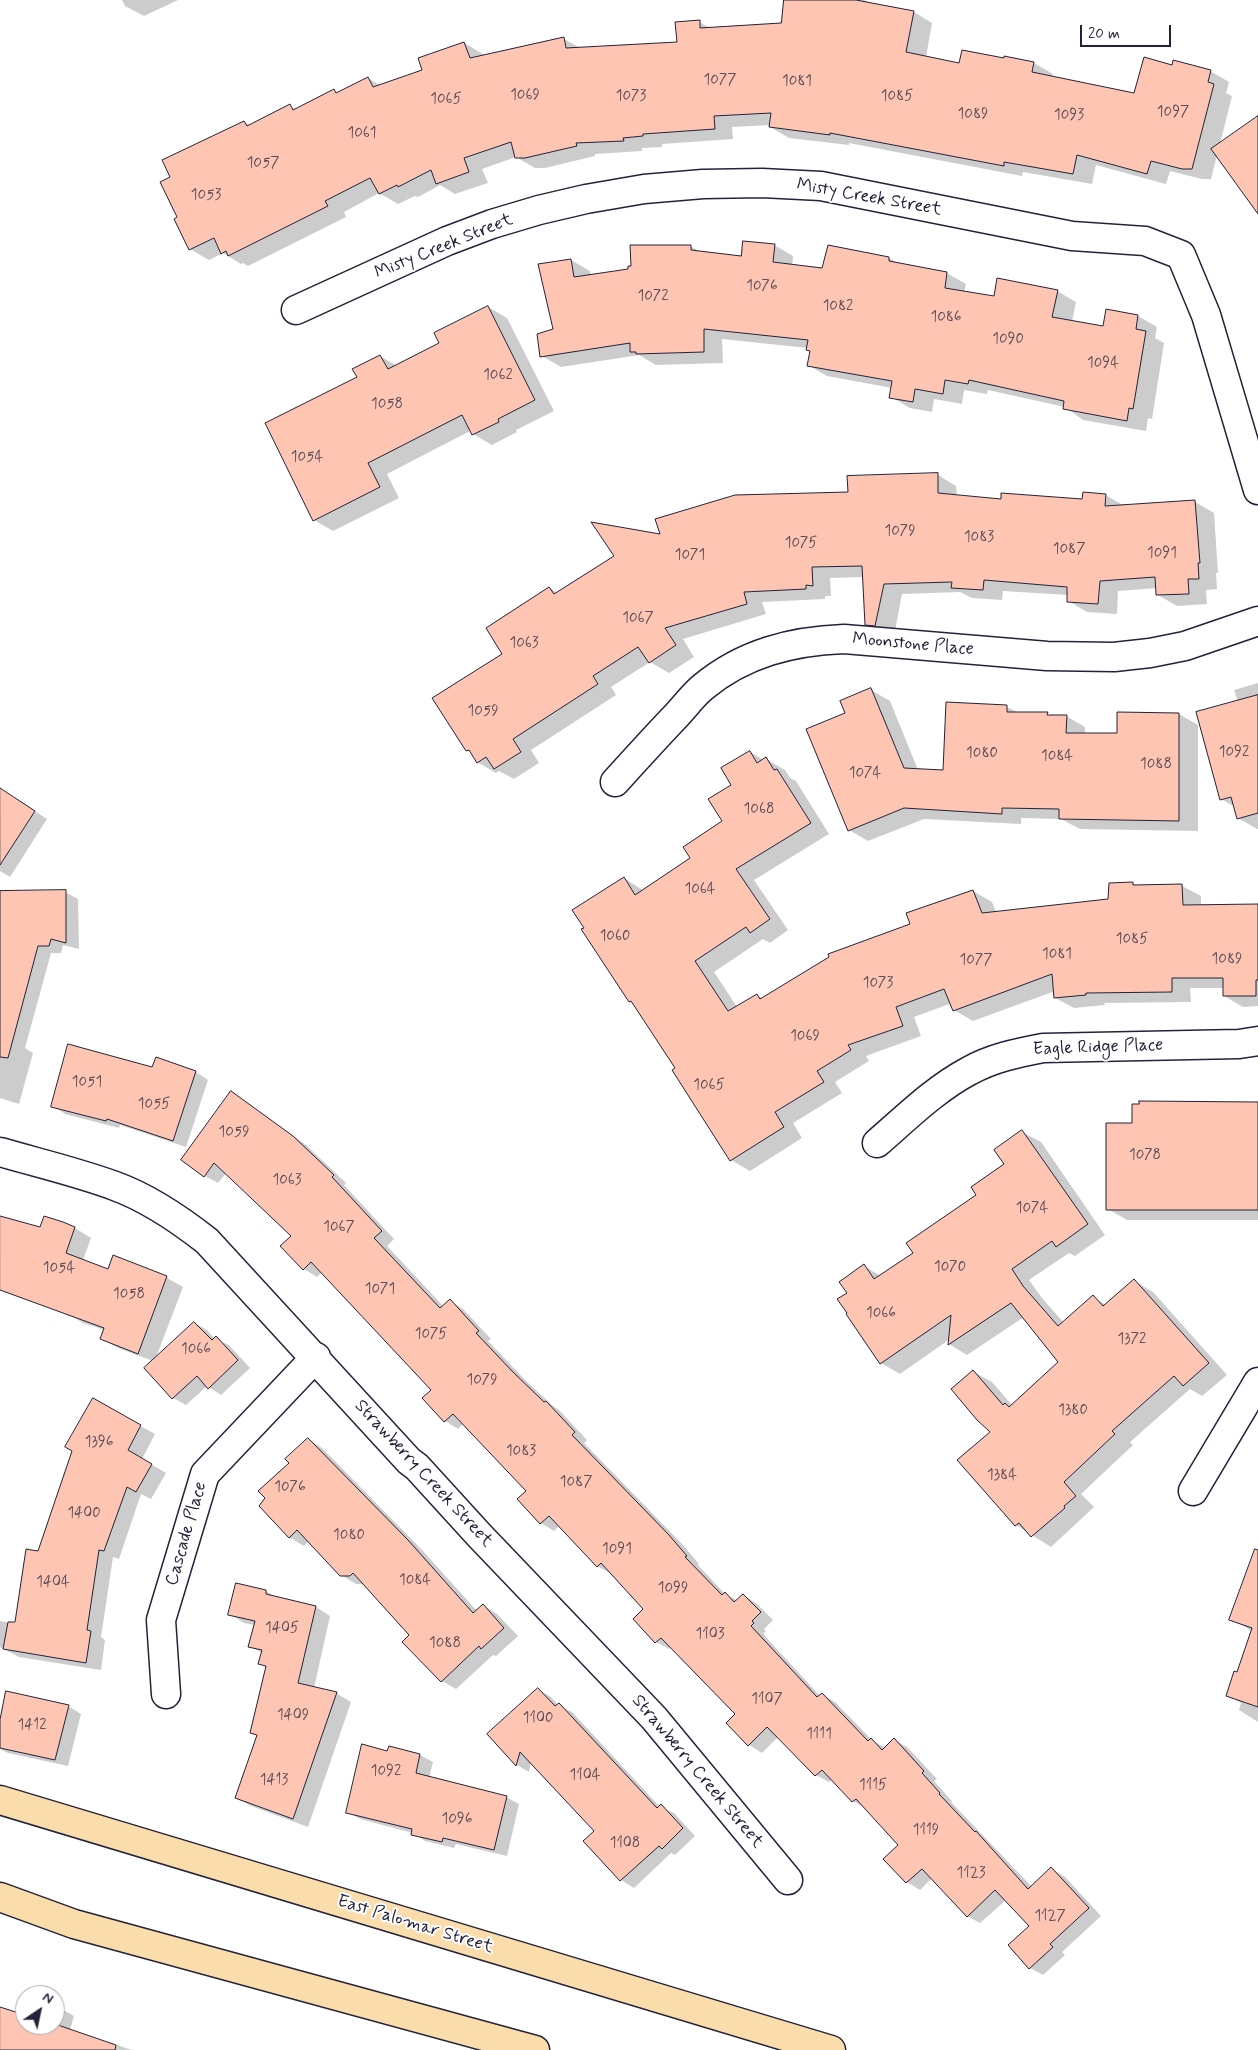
<!DOCTYPE html>
<html>
<head>
<meta charset="utf-8">
<style>
  body { margin:0 }
  #map { position:relative; width:1258px; height:2050px; overflow:hidden; background:#fff; font-family:Mynerve,sans-serif }
  canvas { display:block }
  .north { position:absolute; left:15px; top:1985px; width:50px; height:50px; box-sizing:border-box; background:#fff; border:1px solid #a7a7b1; border-radius:50%; rotate:34deg; font-size:14px; font-weight:700; line-height:20px; text-align:center; color:#22223b }
  .north::after { content:''; display:block; margin:auto; width:18px; height:22px; background:#22223b; clip-path:polygon(50% 0,100% 100%,50% 72%,0 100%) }
  .scale { position:absolute; left:1080px; top:25px; width:91px; height:22px; box-sizing:border-box; border:2px solid #22223b; border-top:0; padding-left:6px; font-size:15px; line-height:18px; white-space:nowrap; color:#22223b; -webkit-text-stroke:4px #fff; paint-order:stroke }
</style>
</head>
<body>
<div id="map">
<canvas width="1258" height="2050"></canvas>
<div class="north">N</div>
<div class="scale">20 m</div>
</div>
<script>
const context = document.querySelector('canvas').getContext('2d');
context.lineJoin = 'round';
function paint(path, color) {
  context.fillStyle = color;
  context.fill(path, 'evenodd');
}
function stroke(path, color, width, dash) {
  context.strokeStyle = color;
  context.lineWidth = width;
  context.lineCap = dash ? 'butt' : 'round';
  context.setLineDash(dash || []);
  context.stroke(path);
}
function label(font, color, halo, rows, align = 'center') {
  context.font = font + ' Mynerve,sans-serif';
  context.lineWidth = 4;
  context.setLineDash([]);
  context.textBaseline = 'middle';
  context.strokeStyle = halo;
  context.fillStyle = color;
  for (const [text, x, y, turn = 0] of rows) {
    context.save();
    context.translate(x, y);
    context.rotate((+turn || 0) * Math.PI / 180);
    context.textAlign = isNaN(turn) ? turn : align;
    if (halo) context.strokeText(text, 0, 0);
    context.fillText(text, 0, 0);
    context.restore();
  }
}
paint(new Path2D(`
  M122,0h56l-34,16 -19,-10z
  M785,0h79l8,4 42,8 18,11 -6,34 34,7 74,-1 19,11 -1,3 83,17 38,-27 37,4 19,11 -3,11 6,3 -12,48 38,-27v88l-41,-50 -6,24h-9l-32,-8 -4,13 -70,-19 -4,19 -69,-12 -1,4 -173,-33v2l-60,-7 -19,-11 1,-2 -39,2 1,12 -71,5v3l-20,1v3l-47,3v2l-50,12h-10l-19,-11 -34,12 6,14 -33,11 -15,-9 -22,12 -3,-1 -17,8 -19,-11 -35,19 2,5 -98,49 -5,-3 -2,1 -18,-11 -14,7 -19,-11 -11,-31 -7,-40 72,-56 6,3 40,-19 6,4 38,-19 4,2 30,-15 13,8 43,-15 40,-28 19,11 1,3 80,-18 16,9 98,-5 21,-21 13,7 70,-5z
  M774,245l19,11 -1,10 31,3 5,-22 61,11 12,7 46,8 19,11 -2,8 31,6 62,-7 19,11 -4,20 32,6 34,-12 19,11 -2,11 9,5 -12,76 -4,-1 -2,13 -63,-11 -18,-13 -77,-17 -1,4 -23,-4 -2,14 -28,-5 -2,13 -22,-4 -19,-11 1,-9 -65,-12 -19,-11 3,-14 -3,-3 -86,-9 1,24 -67,2 -17,-10 -78,12 -19,-11 13,-26 16,-70 19,11 1,5 38,-6 61,-24 11,6 41,5z
  M488,307l19,11 47,93 -38,19 1,2 -25,13 -19,-11 -1,-4 -85,44 12,24 -66,33 -19,-11 44,-143 22,-21 17,10 44,-23z
  M938,475l18,11 1,10 45,4h81l22,-5 20,11 70,-4 19,11 4,60h-2l1,16 -11,1 1,14 -30,2 -19,-11 -1,-7 -39,3 -1,23 -30,-2 -19,-11v-6l-65,-4 -1,9 -30,-2 -12,-6 -58,2 -8,42 -9,-1 -19,-11 -2,-47 -34,1 1,18h-6v3l-63,3 4,12 -83,25 11,18 -25,16 -19,-11 -39,25 5,8 -85,55 8,13 -25,16 -15,-8 -3,2 -19,-11 -5,-9 -5,-3 37,-96 46,-66 8,5 103,-57z
  M1258,683v146h-1l-19,-11 -3,-11 -14,-8 17,-97 -4,-12z
  M871,690l19,11 28,69 26,2 4,-69 59,4 12,6 47,3 19,11v7h33l61,-20 19,11v106l-118,-2 -19,-10 -40,-1v6l-97,-5 -56,22 -19,-11 -2,-116z
  M750,752l14,8 2,-1 19,11 5,8 6,3 33,53 -75,46 34,50 -18,13 -7,-4 -49,33 23,35 20,-12 6,4 149,-74 61,-34 19,11 4,10 113,-12 24,-17 5,3h44l19,10v10l57,-1v101l-15,1 -19,-11v-8h-34l1,14 -87,1 1,2 -31,3 -19,-10v-7l-82,30 -19,-11 -2,-7 -38,14 7,19 -55,20 3,5 -34,21 7,11 -49,30 9,15 -52,33 -19,-11 -54,-92 -43,-64 -4,-3 -6,-123 20,13 48,-33 32,-37 9,-36z
  M0,789l47,30 -37,58 -10,-6z
  M65,892l13,7 1,50 -16,-4 -2,8h-10l-26,95 8,5 -14,51 -19,-6v-177z
  M156,1059l40,13 12,8 -22,67 -66,-22 -1,3 -54,-14 -12,-8 100,-37z
  M244,1101l62,44 40,38 -2,2 50,54 -7,7 57,61 6,-6 13,8 28,30 -3,2 37,39 28,26 6,4 28,30 -3,3 98,101 17,20 -1,1 27,29 13,7 5,-6 13,8 17,17 -9,9 2,2 -3,3 57,62 2,-2 13,8 37,38 13,8 9,-8 13,7 30,32 -3,2 18,20 -1,1 81,85 20,-18 13,8 36,39 -39,36 3,3 -22,20 -13,-7v-42l-24,-26 -26,23 -13,-7 -35,-38 -12,12 -13,-8 -7,-37 -34,-37 -13,-7 -20,-22 -4,3 -13,-7 -38,-38 -16,16 -13,-8 -12,-31 -66,-67 -2,2 -13,-7 -11,-32 -35,-37 -13,-7 -37,-41 -6,6 -13,-8 -13,-32 -64,-68 -6,6 -13,-8 -21,-23 9,-8 -111,-118 -5,5 -13,-8 -12,-33 -66,-63 -8,10 -13,-7z
  M1258,1104v116h-131l-19,-11 26,-85z
  M1022,1132l19,10 64,93 -30,21 -6,-3 -40,27 13,18 22,25 29,-26 13,8 28,-24 19,11 74,83 -25,21 -12,-7 -60,53 3,3 -52,49 13,13 -43,40 -35,-22 -24,-93 -18,-60 18,10 20,23 48,-43 -36,-45 -57,38 -18,-11 1,-5 -50,35 -19,-11 -33,-69 16,-28 17,10 34,-23 63,-58 28,-31z
  M0,1218l41,11 4,-11 30,10 16,10 -8,22 26,10 5,-13 53,21 16,9 -28,73 40,-37 12,7 8,9 14,6 21,23 -29,27 -14,-9 -21,19 -13,-7 -20,-37 -35,-13 -16,-9 3,-9 -22,-7 -16,-10 -67,-28z
  M93,1400l62,34 -13,25 24,14 -15,26 -10,-5 -22,65 -6,-2 -12,80 4,3 -4,30 -82,-13 -19,-10v-26l16,3 23,-71z
  M308,1439l14,9 100,102 55,61 6,-6 14,9 21,22 -22,20 -3,-1 -37,34 -14,-8 -31,-46 -47,-51h-8l-15,-9 -32,-34 -5,5 -15,-9 1,-74z
  M1258,1564v158l-19,-12 2,-7 -14,-8 11,-22 14,-42 -21,-12z
  M266,1591l11,7 39,9 14,9 -16,72 22,5 15,9 -43,125 -57,-21 -15,-8 22,-62 -7,-4 16,-64 -7,-5 2,-10 -12,-7 5,-21 -11,-2 -14,-9z
  M538,1690l13,7 7,8 14,7 88,95 14,6 21,23 -20,19 -4,-2 -37,35 -13,-8 -37,-39 11,-10 -64,-69 -2,10 -12,-7 -29,-31z
  M68,1706l13,8 -13,52 -60,-13 -8,-4v-24z
  M390,1747l30,8 13,7 -4,16 77,19 13,7 -12,52 -51,-12 -2,4 -29,-7 -12,-8 -53,-14 -13,-7 41,-60z
  M55,2005l19,11 -4,14 62,20h-132v-42l25,7v10h30z`), '#0003');
const building = new Path2D(`
  M784,0h72l58,11 -8,41 53,11 3,-13 42,8v-2l30,6 -2,10 102,21 10,-36 28,8 1,-5 38,10 -3,12 6,2 -22,85h-10l-31,-8 -4,13 -70,-19 -4,19 -69,-12v4l-174,-33v2l-61,-8 2,-14 -57,3 1,13 -72,5v2l-20,2 1,3 -48,2 1,3 -52,12h-10l-4,-16 -47,16 5,14 -33,12 -5,-14 -33,17 -1,-2 -18,9 -9,-16 -45,23 3,5 -100,50 -2,-5 -5,3 -7,-16 -25,12 -15,-31 3,-2 -17,-35 10,-5 -8,-17 82,-39 3,5 43,-22 3,6 41,-21 2,4 32,-16 5,10 49,-17 -4,-12 46,-16 6,16 94,-21 2,11 111,-6 -2,-20 25,-2v8l81,-5z
  M1258,116v98l-47,-65z
  M743,241l32,3 -2,18 49,6 6,-23 61,12v4l58,11 -2,16 49,8 3,-18 61,12 -6,27 51,9 3,-17 32,6 -2,14 10,2 -13,78 -4,-1 -2,13 -64,-12 1,-8 -95,-21 -1,4 -23,-4 -2,14 -28,-5 -2,13 -24,-4 3,-17 -85,-15 3,-15 -4,-1 2,-10 -104,-11v23l-68,2v-2h-6v-9l-90,14 -3,-23 16,-5 -15,-65 33,-5 3,18 54,-8v-3h3l-1,-21h61v5l50,6z
  M488,306l47,94 -37,19 1,3 -27,13 -10,-20 -94,48 12,24 -67,34 -48,-98 92,-46 -5,-8 28,-14 8,14 51,-26 -5,-10z
  M938,473v20l63,6v-6l81,6 1,-7 23,2 -1,12 90,-6 5,63h-2l1,16h-11l1,15 -33,1 -1,-18 -55,4 -2,23 -31,-2v-15l-83,-7 -1,10 -32,-2 1,-6 -68,2 -9,42 -10,-1 -3,-59 -50,1 1,19 -7,-1v4l-62,3 3,12 -82,24 11,17 -27,18 -11,-16 -45,29 5,8 -85,55 8,13 -27,17 -8,-12 -9,6 -8,-13 -3,1 -34,-53 70,-44 -16,-26 63,-41 5,7 60,-38 -23,-34 69,12 -5,-15 80,-24 113,-3 -1,-16z
  M871,688l33,80 39,2 3,-68 61,3v7h41l-1,3h20l-1,18h51v-21l62,1v108l-120,-2v-10l-57,-1v6l-98,-6 -56,23 -42,-102 39,-16 -5,-12z
  M1258,695v118l-21,6 -6,-22 -11,3 -24,-88z
  M750,751l7,12 9,-6 8,13 3,-1 34,54 -75,46 34,50 -20,14 -4,-6 -51,34 33,50 29,-17 3,5 69,-42 -1,-3 82,-30 -4,-11 67,-23 9,23 126,-14 1,-16 24,-1v3l49,-1 1,21 75,-1v76h-2v16h-33v-18h-51v14l-86,1v2l-32,3 -2,-24 -99,37 -9,-22 -48,18 7,19 -55,19 3,5 -34,21 7,11 -49,30 9,15 -54,34 -58,-91 3,-2 -44,-67 -2,1 -48,-73 3,-1 -12,-18 52,-33 11,18 55,-37 -7,-11 39,-26 -14,-22 23,-14 -10,-17z
  M0,788l35,23 -35,54z
  M66,890v53l-15,-4 -2,7h-11l-30,112 -8,-1v-166z
  M68,1044l84,23 4,-10 40,14 -23,70 -66,-22 -1,2 -55,-14z
  M231,1091l62,45 41,39 -2,2 50,54 -8,7 66,70 10,-9 29,32 -3,2 36,38 32,31 2,-1 29,31 -3,3 97,100 18,21 -2,1 37,38 3,-3 9,10 9,-8 18,18 -9,9 2,2 -3,3 66,71 5,-4 46,48 3,-3 11,12 12,-12 30,33 -2,2 18,20 -1,1 36,38 1,-1 52,58 23,-22 38,41 -39,36 3,3 -24,22 -21,-24 21,-19 -34,-36 -28,27 -45,-48 -16,14 -23,-24 15,-14 -42,-46 -4,3 -30,-32 -7,6 -48,-49 -19,19 -22,-23 9,-9 -74,-76 -6,5 -22,-24 10,-10 -42,-46 -4,4 -48,-51 -9,8 -23,-25 9,-8 -73,-77 -9,8 -22,-24 9,-8 -120,-128 -8,8 -23,-24 11,-10 -77,-73 -10,14 -23,-17z
  M1139,1101l119,1v108h-152v-87h26v-19h7z
  M1022,1130l66,94 -32,23 -4,-6 -40,28 11,17 35,40 35,-31 10,11 31,-27 75,84 -26,23 -9,-10 -62,55 3,3 -51,48 12,14 -12,10 1,2 -34,29 -12,-14 -4,3 -58,-66 33,-28 -13,-12 -26,-31 22,-19 30,35 2,-2 4,4 49,-45 -47,-59 -63,42 3,-30 -71,49 -34,-50 1,-1 -10,-14 10,-6 -8,-11 25,-18 10,15 39,-26 -7,-10 70,-48 -5,-8 33,-23 -10,-14z
  M0,1216l40,11 4,-11 19,6 12,5 -9,26 42,16 5,-14 54,21 -29,78 -38,-15 4,-11 -104,-38z
  M194,1322l18,18 4,-4 22,24 -30,29 -11,-13 -25,23 -28,-31z
  M93,1398l48,27 -13,25 24,14 -16,28 -9,-5 -23,64 -5,-1 -12,80 4,1 -5,32 -83,-14 5,-27h7l11,-73 12,2 34,-100 -7,-4z
  M308,1438l100,102 65,73 10,-9 21,24 -23,21 -2,-3 -38,36 -39,-40 7,-7 -56,-62 -3,3h-10l-43,-46 -8,8 -30,-32 6,-8 -7,-7 31,-28 -4,-4z
  M1255,1549l3,1v157l-32,-11 8,-25 3,1 15,-44 -23,-8z
  M236,1583l30,7v4l50,12 -18,77 39,9 -44,127 -58,-21 22,-63 -7,-2 16,-67 -8,-2 4,-14 -14,-3 7,-26 -27,-6z
  M538,1688l17,18 4,-3 98,105 4,-4 22,24 -21,21 -3,-3 -39,35 -37,-40 11,-10 -74,-79 -4,14 -29,-32z
  M6,1691l63,14 -14,55 -55,-12v-28z
  M362,1744l25,7 2,-5 31,8 -4,19 91,23 -13,54 -51,-12 -1,4 -31,-7 1,-6 -66,-16z
  M0,2007l25,8v10l30,-1 61,21 -1,5h-115z`);
paint(building, '#fdc5b2');
stroke(building, '#22223b', 1);
const minor = new Path2D(`
  M296,310l151,-69 45,-17 47,-14 47,-11 58,-10 59,-5 59,-1 59,3 251,50 73,5 36,14 25,60 52,175
  M615,782c20,-22 39,-43 59,-64 10,-10 18,-22 29,-31 41,-34 89,-46 141,-48l203,17 67,1 36,-4 35,-7 73,-25
  M877,1143c29,-25 58,-54 92,-72 23,-13 48,-18 74,-23l196,-4 19,-3
  M0,1152c38,11 77,20 115,34 33,12 64,33 92,55l202,220 8,6 62,68 175,183 134,162
  M1193,1491l65,-109
  M166,1694l-5,-74 44,-146 111,-117`);
const major = new Path2D(`
  M0,1800l831,250
  M0,1897l74,27 461,126`);
stroke(minor, '#22223b', 31);
stroke(major, '#22223b', 31);
stroke(minor, '#fff', 28);
stroke(major, '#fbdcab', 28);
label('15px', '#594b59', null, [
  ["1077",720,81],
  ["1081",797,82],
  ["1069",525,96],
  ["1073",631,97],
  ["1085",897,97],
  ["1065",446,100],
  ["1097",1173,113],
  ["1089",973,115],
  ["1093",1069,116],
  ["1061",362,134],
  ["1057",263,164],
  ["1053",206,196],
  ["1076",762,287],
  ["1072",653,297],
  ["1082",838,307],
  ["1086",946,318],
  ["1090",1008,340],
  ["1094",1103,364],
  ["1062",498,376],
  ["1058",387,405],
  ["1054",307,458],
  ["1079",900,532],
  ["1083",979,538],
  ["1075",801,544],
  ["1087",1069,550],
  ["1091",1162,554],
  ["1071",690,556],
  ["1067",638,619],
  ["1063",524,644],
  ["1059",483,712],
  ["1092",1234,753],
  ["1080",982,754],
  ["1084",1057,757],
  ["1088",1156,765],
  ["1074",865,774],
  ["1068",759,810],
  ["1064",700,890],
  ["1060",615,937],
  ["1085",1132,940],
  ["1081",1057,955],
  ["1089",1227,960],
  ["1077",976,961],
  ["1073",878,984],
  ["1069",805,1037],
  ["1051",87,1083],
  ["1065",709,1086],
  ["1055",154,1105],
  ["1059",234,1133],
  ["1078",1145,1156],
  ["1063",287,1181],
  ["1074",1032,1209],
  ["1067",339,1228],
  ["1070",950,1268],
  ["1054",59,1269],
  ["1071",380,1290],
  ["1058",129,1295],
  ["1066",881,1314],
  ["1075",431,1335],
  ["1372",1132,1340],
  ["1066",196,1350],
  ["1079",482,1381],
  ["1380",1073,1411],
  ["1396",99,1443],
  ["1083",521,1452],
  ["1384",1002,1476],
  ["1087",576,1483],
  ["1076",290,1488],
  ["1400",84,1514],
  ["1080",349,1536],
  ["1091",617,1550],
  ["1084",415,1581],
  ["1404",53,1583],
  ["1099",673,1589],
  ["1405",282,1629],
  ["1103",710,1635],
  ["1088",445,1644],
  ["1107",767,1700],
  ["1409",293,1716],
  ["1100",538,1719],
  ["1412",32,1726],
  ["1111",819,1735],
  ["1092",386,1772],
  ["1104",585,1776],
  ["1413",274,1781],
  ["1115",873,1786],
  ["1096",457,1820],
  ["1119",926,1831],
  ["1108",625,1844],
  ["1123",971,1874],
  ["1127",1050,1917]
]);
label('18px', '#22223b', '#fff', [
  ["Misty Creek Street",869,198,10],
  ["Misty Creek Street",444,247,-22],
  ["Moonstone Place",913,645,5],
  ["Eagle Ridge Place",1098,1048,-2],
  ["Strawberry Creek Street",423,1474,47],
  ["Cascade Place",187,1534,-74],
  ["Strawberry Creek Street",697,1772,50],
  ["East Palomar Street",415,1925,17]
]);
</script>
</body>
</html>
